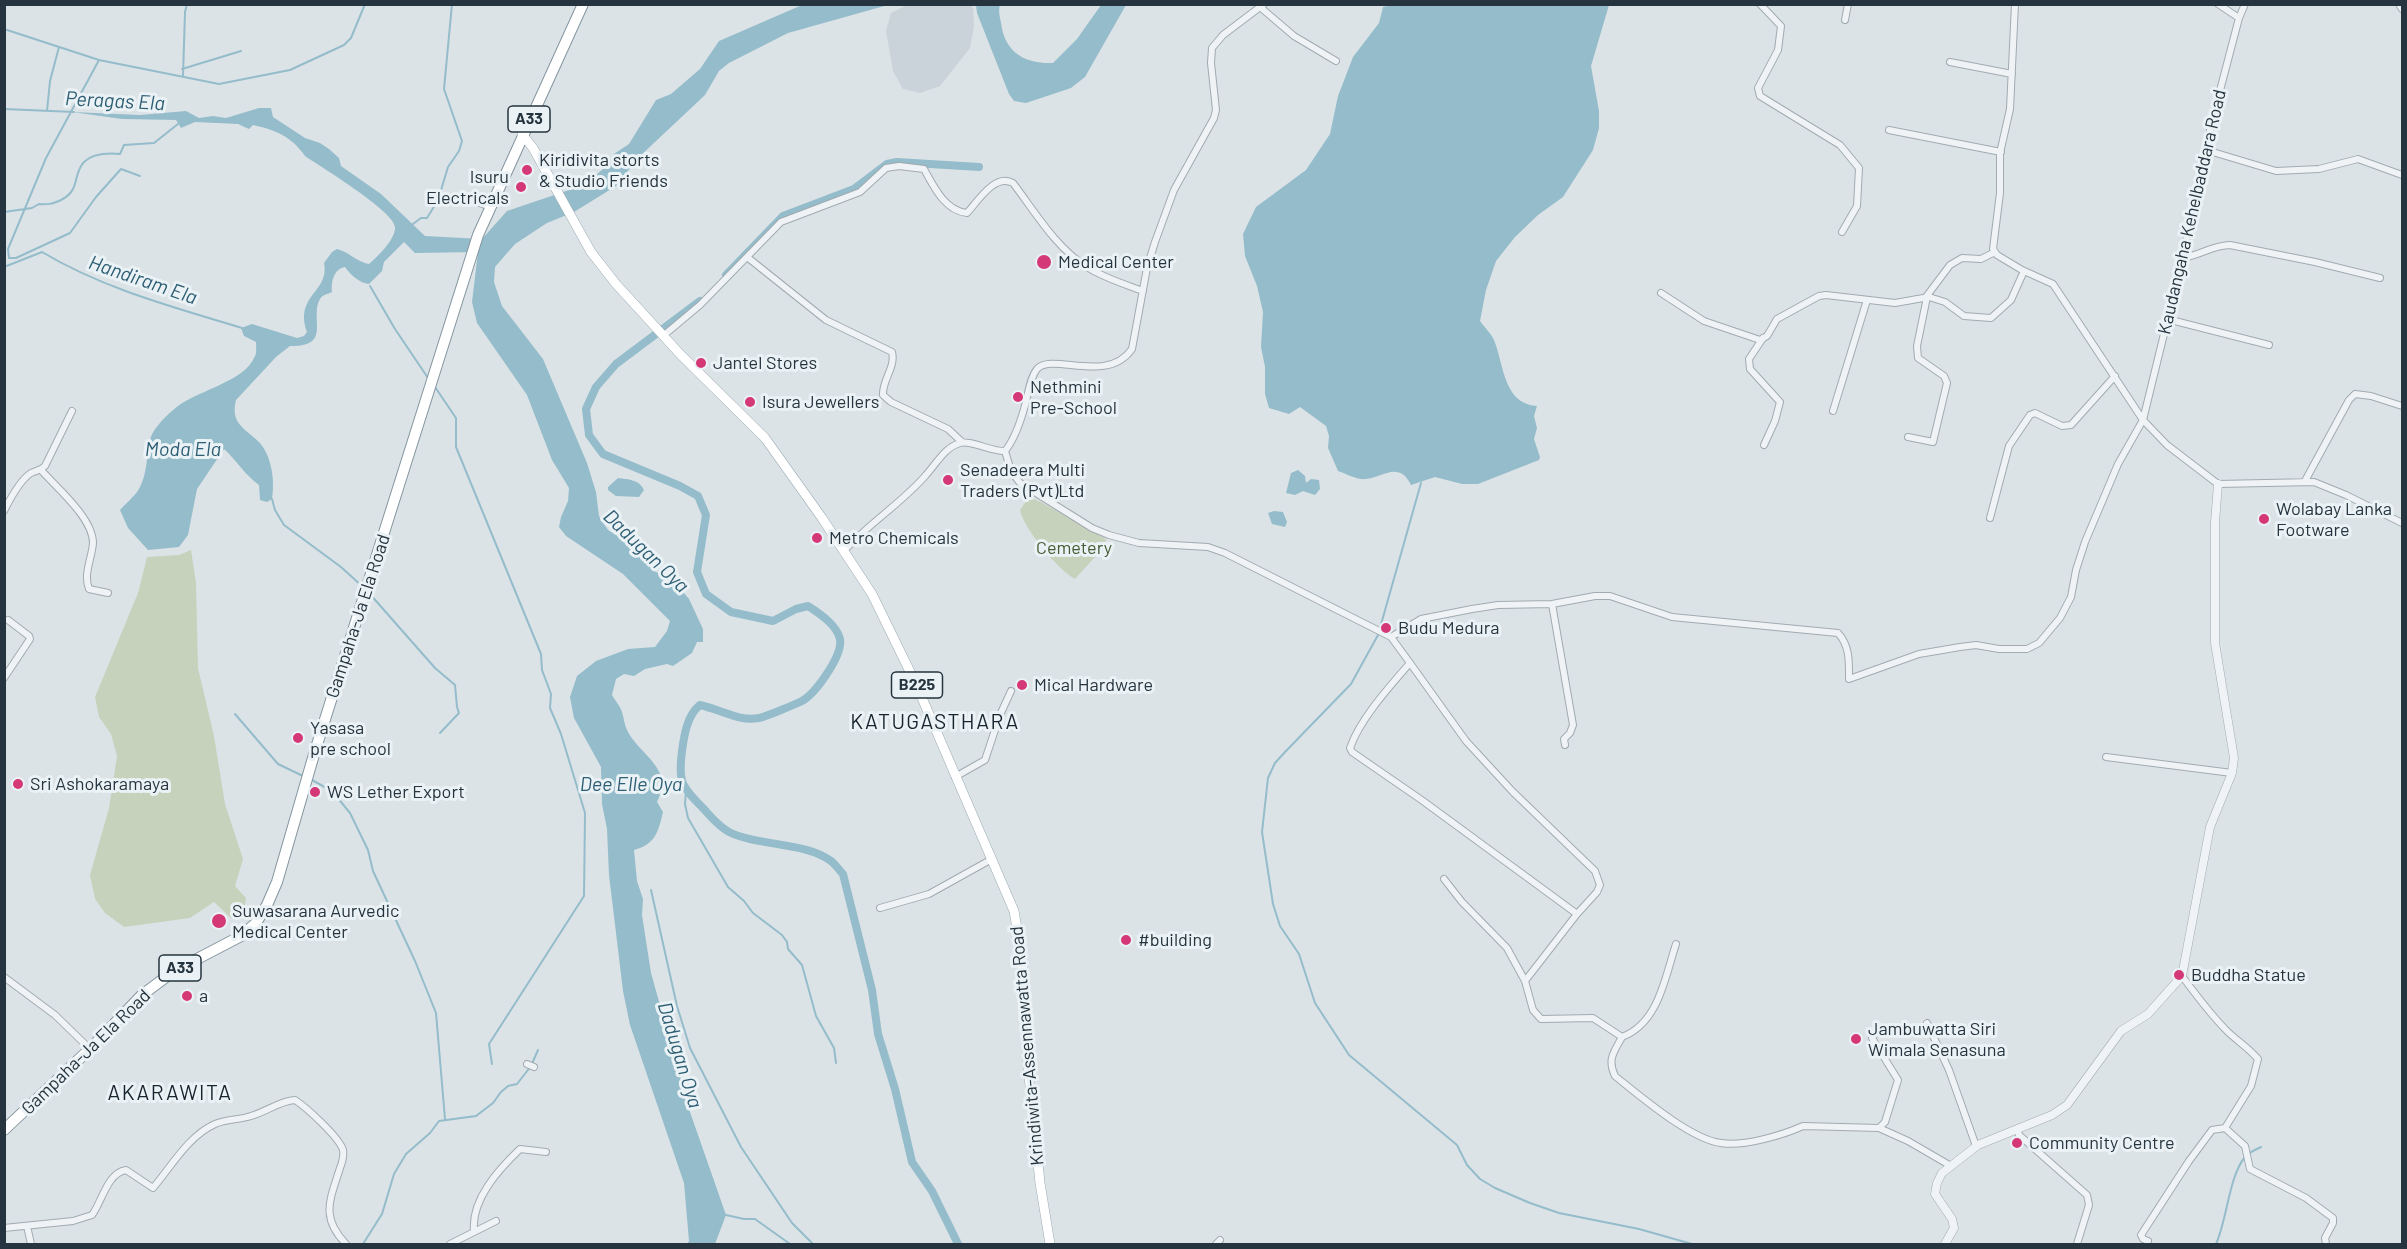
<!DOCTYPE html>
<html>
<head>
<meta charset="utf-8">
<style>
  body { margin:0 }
  #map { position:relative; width:2407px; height:1249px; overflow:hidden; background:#dce3e7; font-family:Barlow,sans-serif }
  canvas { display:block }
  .frame { position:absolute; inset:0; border:6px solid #25343e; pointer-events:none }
</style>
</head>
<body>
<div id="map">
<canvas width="2407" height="1249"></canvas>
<div class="frame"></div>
</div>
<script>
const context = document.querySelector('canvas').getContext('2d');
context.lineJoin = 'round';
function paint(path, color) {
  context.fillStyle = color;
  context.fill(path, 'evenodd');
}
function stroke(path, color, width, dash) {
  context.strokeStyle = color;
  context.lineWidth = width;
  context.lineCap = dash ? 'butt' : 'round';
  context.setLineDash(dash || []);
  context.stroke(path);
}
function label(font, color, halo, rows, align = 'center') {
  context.font = font + ' Barlow,sans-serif';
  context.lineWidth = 6;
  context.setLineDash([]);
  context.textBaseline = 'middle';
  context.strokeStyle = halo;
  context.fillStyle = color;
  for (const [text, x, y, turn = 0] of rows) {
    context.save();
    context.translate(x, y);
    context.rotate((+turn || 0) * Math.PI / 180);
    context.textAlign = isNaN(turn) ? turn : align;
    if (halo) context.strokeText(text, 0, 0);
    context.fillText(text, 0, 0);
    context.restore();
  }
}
paint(new Path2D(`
  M909,4l62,1 2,3 1,18 -4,22 -30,38 -20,7 -17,-4 -10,-18 -7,-40 5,-18z`), '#cad3d9');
paint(new Path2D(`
  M1029,497l12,5 65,37 -1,7 -30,33c-16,-8 -52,-51 -55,-69z
  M191,550l5,33 2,85 16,68 11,68 18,55 -8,27 11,12c-1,10 -4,21 -15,20l-17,-16 -24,16 -66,9 -19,-14 -10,-14 -5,-24 19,-67 8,-52 -6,-22 -12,-17 -4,-20 43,-104 9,-36 32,-2z`), '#c7d2bd');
paint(new Path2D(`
  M802,5h86l-100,28 -59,30 -10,8 -14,24 -67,63 -22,28 -42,26 -27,11 -32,21 -20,23 -1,15 8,24 41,53 44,104 9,29 3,24 9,14 11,7 35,34 20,10 15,18 14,30v13h-6l-5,11 -19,13 -6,-2 -22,5 -11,7 -10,-2 -8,5 -4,16c3,5 8,11 10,17 2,6 2,12 5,18 13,26 48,38 30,72l6,10c-5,20 -7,32 -29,38l3,31 6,18 -1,16 9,58 39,139 36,103 -11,29h-28l2,-3 -5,-58 -54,-158 -7,-34 -14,-116 -2,-46 -5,-25 -1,-37 -27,-49 -4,-21 7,-21 19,-15 32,-12 27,-2 12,-16 3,-10 -47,-47 -57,-38 -7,-9 2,-10 7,-16 1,-13 -17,-28 -25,-65 -50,-72 -5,-21 6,-50 -63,1 -11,-11 -20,20 -2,9 -13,13c-10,-1 -19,-10 -24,-17 -11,2 -14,14 -13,25 -4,2 -10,3 -12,7 -11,19 13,48 -30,47l-14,11 -40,43c-6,24 9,28 23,42 13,14 16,39 13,57l-5,3 -7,-2 -1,-15c-14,-10 -22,-24 -35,-36l-27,40 -9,46 -9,12 -31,3 -20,-22 -8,-18c6,-7 14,-13 19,-21 9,-17 7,-32 11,-49 2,-10 14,-22 22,-29 20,-20 73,-28 83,-55 2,-3 1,-10 1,-14l-12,-6 -3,-8 11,-4 45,14 7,-2 3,-4c-13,-37 23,-40 17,-69l8,-11 5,-3c12,3 20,13 32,15 8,-7 27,-25 26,-37 -1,-16 -74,-60 -90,-71 -13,-19 -29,-26 -52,-31l-4,4 -11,-5 -43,-2 -14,6 -5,-8 -54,-1 -50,-7 68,3 46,-4 13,7 14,-2 13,2 33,-10h12l2,9 32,21 15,5 9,6 10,9 2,8 40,28 44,42 57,3 25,-28 77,-26 19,-16 11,-15 15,-10 27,-44 15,-6 29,-25 19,-28z
  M976,5h24c-2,6 0,12 1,18 4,30 24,41 52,40l24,-24 24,-34h25l-41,72 -14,11 -45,15 -12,-2 -5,-7 -32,-81z
  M1392,5h217l-18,61 8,45v17l-6,22 -30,47 -25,18 -23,22 -19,24 -10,29 -6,31c4,6 11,12 14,19 10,24 9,64 43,66l-3,10 3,12 -3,11 6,18 -1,3 -61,24h-16l-27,-7 -24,8c-13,-27 -31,-4 -50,-6 -8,-1 -16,-6 -23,-8l-10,-23 1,-12 -3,-10 -26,-19 -11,7 -20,-6 -4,-14v-27l-4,-20 2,-35 -6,-26 -12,-30 -2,-22 13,-27 50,-37 24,-36 8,-38 15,-39 26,-34 4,-16z
  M1298,470l7,6 1,7 5,-4 8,1 1,9 -5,6 -12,-4 -8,4 -9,-2 5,-20z
  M618,478c10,1 22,2 26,12l-5,7 -23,-1 -8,-6v-3z
  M1274,511l9,1 4,10 -2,5 -13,-3 -4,-11z`), '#94bcca');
stroke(new Path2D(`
  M4,29l95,31 120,24 71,-14 54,-25 7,-7 14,-34
  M99,60l-53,98 -38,91 1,9h7l54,-25 26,-36 25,-28 19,7
  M182,69l59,-18
  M183,76l2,-64 2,-8
  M4,109l70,3
  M47,111l3,-30 9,-34
  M4,212l28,-4 7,-4c9,1 13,0 22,-4 20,-10 11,-25 23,-38 9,-9 24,-9 36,-8l4,-9 30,-2 24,-19
  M413,224l8,-6h6l11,-18 10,-33 11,-16 3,-10 -18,-52 8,-85
  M4,267l38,-15c62,37 131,55 200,76
  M370,286l25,43 33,49
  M435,387l21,31v29l85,207 1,16 9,24 -1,14 11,26 24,79 -1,83 -95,148 3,20
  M1421,483l-43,152 -27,49 -66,68 -10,11 -7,15 -6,54 11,72 7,22 19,28 16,49 34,52 108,90 10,20 13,14 15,9 35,15 29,10 80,16 53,15
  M272,499l3,11 9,15 57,42 22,20
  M369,593l66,75 20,17 2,22 2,6 -19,20
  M235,714l43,50 27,13
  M310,779l22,12 18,22 18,37 5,21 42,90 21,52 9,106
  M686,791l-1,13 3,14 40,69 16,14 9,12 29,22 5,7 1,7 14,16 14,51 18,32 2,15
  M651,890l26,116 13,42 51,99 51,76 21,21
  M726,1215l18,4h11l35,25
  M363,1244l19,-30 12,-40 12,-20 24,-21 9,-12 37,-5 17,-13 8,-11 7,-6 9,-2 14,-18 7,-16
  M2216,1244c11,-24 13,-68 29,-87 4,-5 10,-7 16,-10`), '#94bcca', 2);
stroke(new Path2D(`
  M726,275l57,-59 71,-27 33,-25 10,-2 82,5
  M700,301l-84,63 -20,23 -10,22 3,26 14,19 77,32 18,10 8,19 -9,57 9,22 25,18 42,9 23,-12 12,-3c12,8 28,18 32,33 3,16 -24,54 -38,62 -6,3 -37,16 -43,17 -20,4 -40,-9 -59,-13 -13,10 -16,31 -18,46 -4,30 -1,35 20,56 8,9 17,20 27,25 28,14 77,10 102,29 4,3 8,9 12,13l29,116 6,44 17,55 17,73 20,29 26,53`), '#94bcca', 8);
const minor = new Path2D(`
  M1760,4l21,22 -3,24 -20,38 2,8 80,49 19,23 -2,38 -15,26
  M2015,4l-5,105 -10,44v40l-7,56 4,6 25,15 31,14 90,136 24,25 51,39 96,-2 32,13 56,28
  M2218,4l21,14
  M2399,4l3,5
  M1260,7l34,29 42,25
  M1845,20l3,-16
  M1950,62l62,12
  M1889,130l112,22
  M2206,150l70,21 43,-2 39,-10 44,16
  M465,197l25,10
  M747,257l79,63 66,32c4,15 -10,28 -9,43l8,7 57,27 14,13
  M2182,258c17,-2 31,-13 48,-13l85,17 65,16
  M1661,293l43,28 56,19 7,-4 10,-17 42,-23 7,-1 69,8 34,-6 16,5 19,14 27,2 20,-18 13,-29
  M1926,297l24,-32 12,-7 19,1 14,-7
  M2167,319l102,26
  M663,336l37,-31 81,-83 79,-30 26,-24 13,-2 25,3c10,18 21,42 43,44 11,-12 28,-40 46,-30 22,29 43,65 74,84 17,11 37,17 56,24
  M1763,338l-14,21 1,10 30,33 -5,19 -11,24
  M1833,411l34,-111
  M1908,437l25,5 14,-59 -3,-7 -26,-18 -1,-12 10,-49
  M1005,451l6,20 9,12 72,45 17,7 30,8 69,4 17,6 166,84 19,26c-20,23 -50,56 -60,85l2,4 71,49 154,113
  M1005,451c9,-11 15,-28 19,-42 4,-12 5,-30 13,-40 15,-17 70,16 95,-20l15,-81 8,-26 19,-52 40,-72 2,-8 -5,-47 1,-15 11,-13 41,-31
  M41,470c15,17 52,48 52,73 -1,15 -10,31 -4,46l19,4
  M2305,481l44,-81 6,-6 16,2 31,10
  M4,511c6,-12 16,-31 27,-38 6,-3 9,-2 14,-7l27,-55
  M1990,518l19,-72 21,-31 5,-2 27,13 9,-1 44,-49
  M844,551c25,-28 58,-48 82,-76 10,-11 19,-28 34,-32 11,-3 32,9 45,8
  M1552,604l21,121 -3,8 -6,6 1,6
  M1391,637l30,-18 51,-10 26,-4 54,-1 43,-8h15l62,21 166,16c12,13 11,29 11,46l70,-25 41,-7 16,-2 23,4h28l12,-6 21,-25 11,-21 5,-27 9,-28 33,-78 25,-44 40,-164 29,-135 27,-103 6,-14
  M1410,663l56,78 47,51 82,79 5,14 -3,7 -20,22 -52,67 8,29 8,9 52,-1 29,19
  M4,678l26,-39 -1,-3 -21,-16
  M2106,757l126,16
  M955,777l30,-17 15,-45 11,-24
  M1444,879l18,23 45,46 18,33
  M880,908l49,-14 63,-35
  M1676,944c-11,33 -17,79 -54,93 -8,15 -15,22 -7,39 25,20 75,63 106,67 22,4 62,-8 82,-17l76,2 29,13 43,25
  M2182,976c14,19 28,38 45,55 10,10 21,16 31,28l-7,27 -26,42
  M4,977l51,38 35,34
  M1927,1023l22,47 27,76
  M527,1064l7,3
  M1879,1128l6,-6 13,-42 -26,-42 7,-10
  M2017,1129l2,6 68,60 2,10 -12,39
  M27,1226l4,18
  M4,1228l69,-7 19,-6c10,-13 15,-42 34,-45l27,18c18,-21 35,-52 62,-64 11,-5 24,-4 36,-8 15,-4 28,-15 44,-16 12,8 44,37 48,50 1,6 -1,13 -3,18 -10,32 -20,49 6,76
  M474,1231c-3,-31 24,-61 46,-82l26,3
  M2148,1241l-5,-2 -2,-4 48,-74 23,-31 13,-2 20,18 5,23 56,29 27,20v5l-8,15 1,6
  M450,1244l46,-23
  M1216,1244l4,-4`);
const tertiary = new Path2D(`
  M1945,1244l9,-16 -2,-9 -17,-25 2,-11 5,-10 36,-28 74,-30 15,-10 54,-74 27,-17 34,-38 28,-149 22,-54 2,-15 -19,-115v-121l3,-38`);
const primary = new Path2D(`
  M522,134l11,14 58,104 25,32 64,70 85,84 57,80 50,76 44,90 98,227 8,46 6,109 12,117 10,61`);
const trunk = new Path2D(`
  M4,1130l90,-85 48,-50 32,-24 67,-35 15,-13 11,-18 10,-23 38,-131 163,-516 105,-231`);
stroke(minor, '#a1abb1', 8);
stroke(tertiary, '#a1abb1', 9);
stroke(primary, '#9babb4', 10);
stroke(trunk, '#83959f', 12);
stroke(minor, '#eff3f5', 6);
stroke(tertiary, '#eff3f5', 8);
stroke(primary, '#fff', 9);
stroke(trunk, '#fff', 10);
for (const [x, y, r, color] of [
  [527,170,6,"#d53876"],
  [521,187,6,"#d53876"],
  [1044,262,8,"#d53876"],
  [701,363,6,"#d53876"],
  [1018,397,6,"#d53876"],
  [750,402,6,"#d53876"],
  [948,480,6,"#d53876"],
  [2264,519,6,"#d53876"],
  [817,538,6,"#d53876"],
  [1386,628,6,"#d53876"],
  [1022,685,6,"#d53876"],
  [298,738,6,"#d53876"],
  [18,784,6,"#d53876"],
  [315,792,6,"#d53876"],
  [219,921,8,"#d53876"],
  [1126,940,6,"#d53876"],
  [2179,975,6,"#d53876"],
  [187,996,6,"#d53876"],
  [1856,1039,6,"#d53876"],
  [2017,1143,6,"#d53876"]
]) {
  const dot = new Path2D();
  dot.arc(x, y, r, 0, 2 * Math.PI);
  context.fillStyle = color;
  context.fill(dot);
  stroke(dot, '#ebf2f5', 2);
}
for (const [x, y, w] of [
  [529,119,42],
  [917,685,51],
  [180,968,42]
]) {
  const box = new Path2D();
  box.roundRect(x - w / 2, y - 13, w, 26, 4.5);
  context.fillStyle = '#ebf2f5';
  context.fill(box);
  stroke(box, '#25343e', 1.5);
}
label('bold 16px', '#25343e', null, [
  ["A33",529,119],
  ["B225",917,685],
  ["A33",180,968]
]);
label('18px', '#25343e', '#ebf2f5', [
  ["Kiridivita storts",539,160],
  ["& Studio Friends",539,181],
  ["Isuru",509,177,"right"],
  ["Electricals",509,198,"right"],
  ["Medical Center",1058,262],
  ["Jantel Stores",713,363],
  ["Nethmini",1030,387],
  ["Pre-School",1030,408],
  ["Isura Jewellers",762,402],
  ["Senadeera Multi",960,470],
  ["Traders (Pvt)Ltd",960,491],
  ["Wolabay Lanka",2276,509],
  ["Footware",2276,530],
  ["Metro Chemicals",829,538],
  ["Budu Medura",1398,628],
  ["Mical Hardware",1034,685],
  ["Yasasa",310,728],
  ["pre school",310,749],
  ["Sri Ashokaramaya",30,784],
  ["WS Lether Export",327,792],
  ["Suwasarana Aurvedic",232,911],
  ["Medical Center",232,932],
  ["#building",1138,940],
  ["Buddha Statue",2191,975],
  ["a",199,996],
  ["Jambuwatta Siri",1868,1029],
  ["Wimala Senasuna",1868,1050],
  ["Community Centre",2029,1143]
], 'left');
label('18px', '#25343e', '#ebf2f5', [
  ["Kaudangaha Kehelbaddara Road",2192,212,-77],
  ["Gampaha-Ja Ela Road",358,616,-72],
  ["Krindiwita-Assennawatta Road",1027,1046,-95],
  ["Gampaha-Ja Ela Road",86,1052,-44]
]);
label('18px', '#435b32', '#ebf2f5', [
  ["Cemetery",1074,548]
]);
label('italic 20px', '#2d5e74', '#ebf2f5', [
  ["Peragas Ela",115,101,3],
  ["Handiram Ela",143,280,19],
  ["Moda Ela",183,449],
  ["Dadugan Oya",646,551,44],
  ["Dee Elle Oya",631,784],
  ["Dadugan Oya",680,1055,73]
]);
context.letterSpacing = '1.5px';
label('21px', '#18252f', '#ebf2f5', [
  ["KATUGASTHARA",935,722],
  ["AKARAWITA",170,1093]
]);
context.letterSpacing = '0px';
</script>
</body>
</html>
